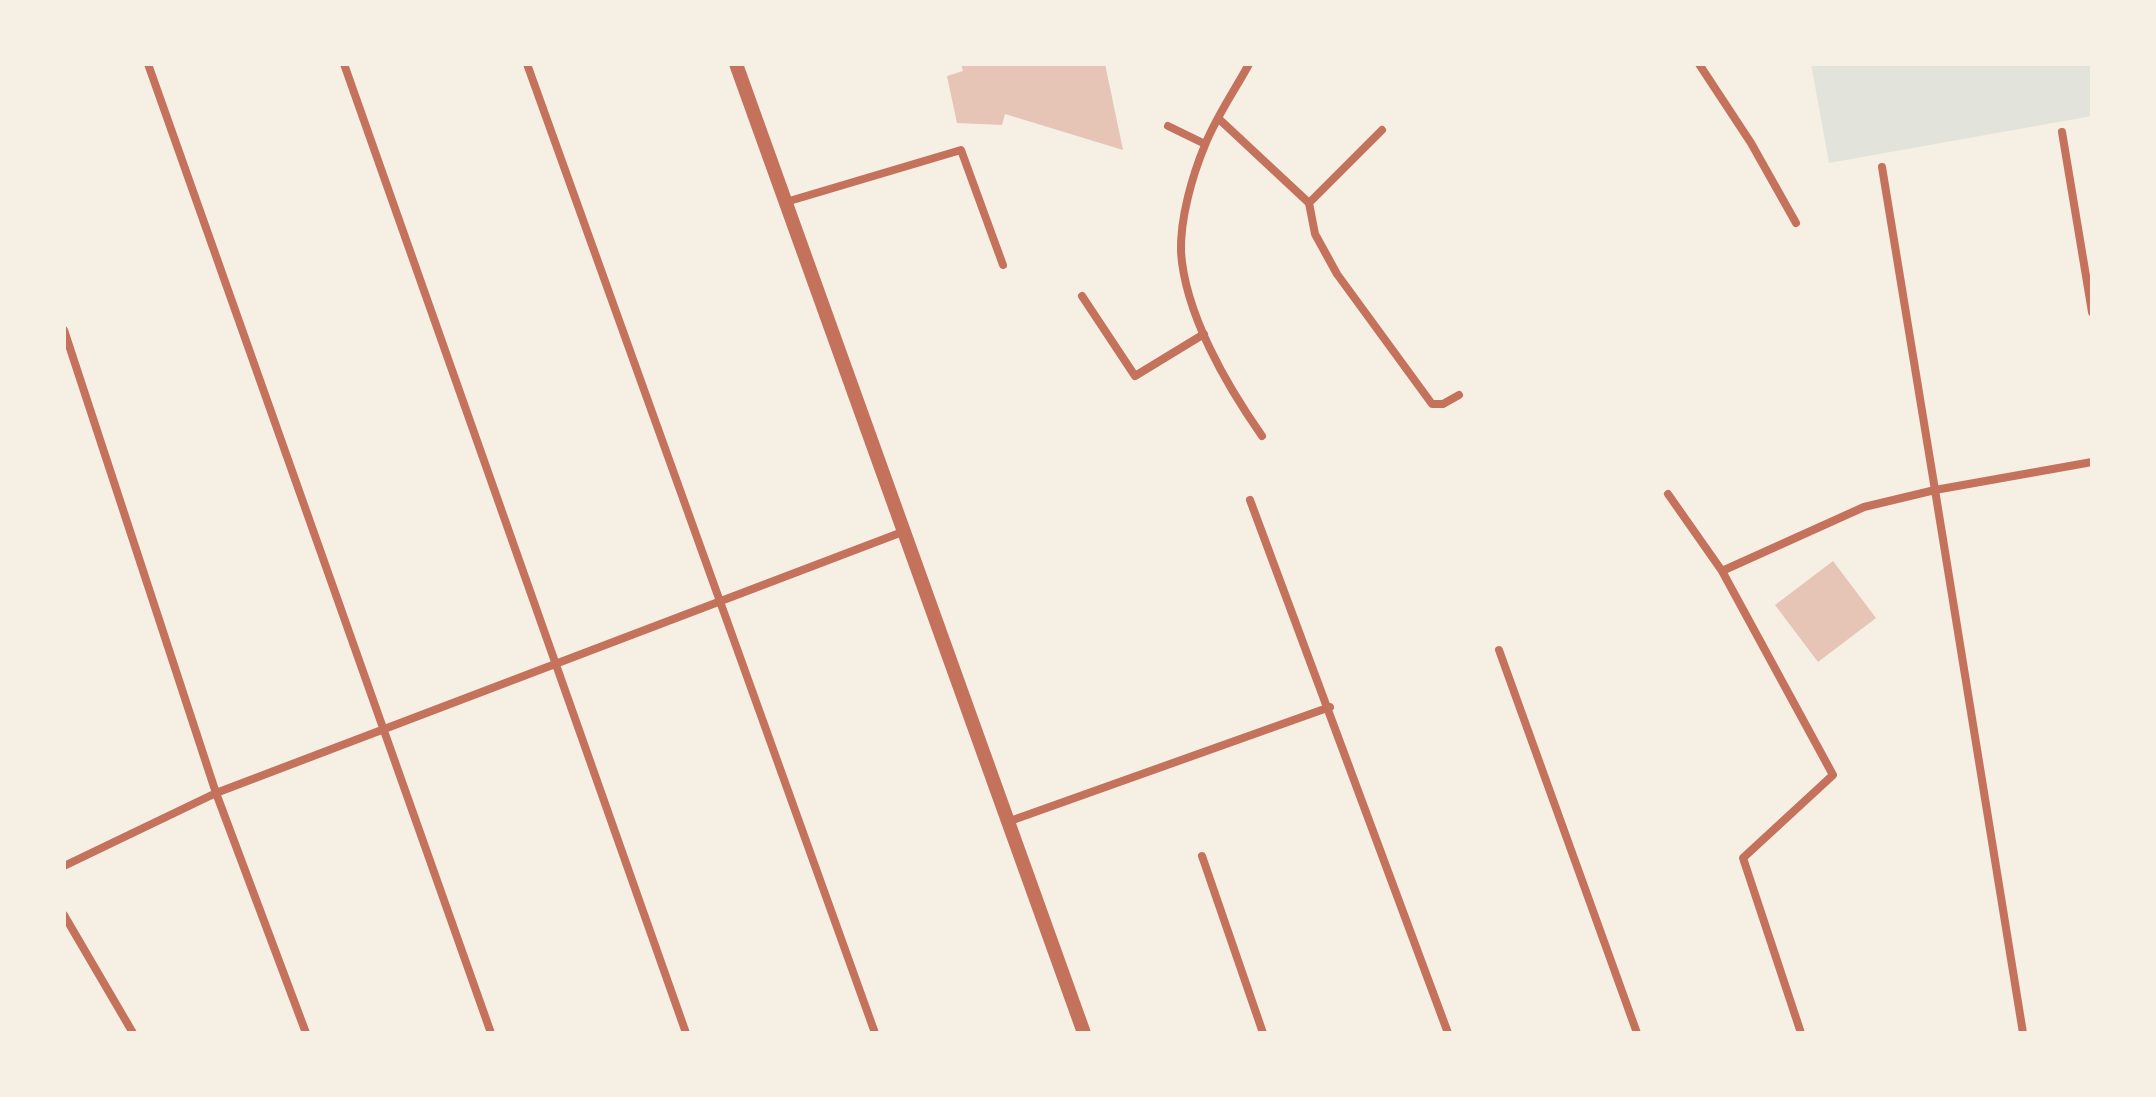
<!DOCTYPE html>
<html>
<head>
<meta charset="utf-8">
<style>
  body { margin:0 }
  #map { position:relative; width:2156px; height:1097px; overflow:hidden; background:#f6efe4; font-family:"Roboto Condensed",sans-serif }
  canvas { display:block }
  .frame { position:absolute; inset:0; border:66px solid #f6efe4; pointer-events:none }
</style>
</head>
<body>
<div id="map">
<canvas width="2156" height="1097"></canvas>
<div class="frame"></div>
</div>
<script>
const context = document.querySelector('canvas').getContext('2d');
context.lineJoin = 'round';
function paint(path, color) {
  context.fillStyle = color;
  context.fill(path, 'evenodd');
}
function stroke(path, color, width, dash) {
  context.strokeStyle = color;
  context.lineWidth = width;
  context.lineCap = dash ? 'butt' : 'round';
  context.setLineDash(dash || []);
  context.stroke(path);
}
paint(new Path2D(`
  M1811,64h281v52l-263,47z`), '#e2e4dc');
paint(new Path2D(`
  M961,64h144l18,86 -118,-36 -3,11 -45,-2 -10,-47 16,-5z
  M1833,561l43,57 -58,44 -43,-57z`), '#e6c5b7');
stroke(new Path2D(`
  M148,64l343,969
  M344,64l342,969
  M527,64l348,969
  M1249,64c-14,26 -33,53 -44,81 -13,31 -25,74 -24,107 4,62 46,134 81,184
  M1699,64l52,79 45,80
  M1219,119l90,84 6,31 22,40 95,130h11l16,-9
  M1168,126l37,18
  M2062,132l30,180
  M786,202l175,-52 42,115
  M1309,203l73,-73
  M1082,296l53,80 69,-42
  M64,330l152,463 90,240
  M1668,494l54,77 111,204 -90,83 58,175
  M1250,500l198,533
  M1722,571l142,-64 71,-17 -53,-323
  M1499,650l138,383
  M1010,821l320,-114
  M1202,856l61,177
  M64,866l152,-73 689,-262
  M64,915l69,118
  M2023,1033l-88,-543 157,-28`), '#c5725c', 8);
stroke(new Path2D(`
  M736,64l348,969`), '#c5725c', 14);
</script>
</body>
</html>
